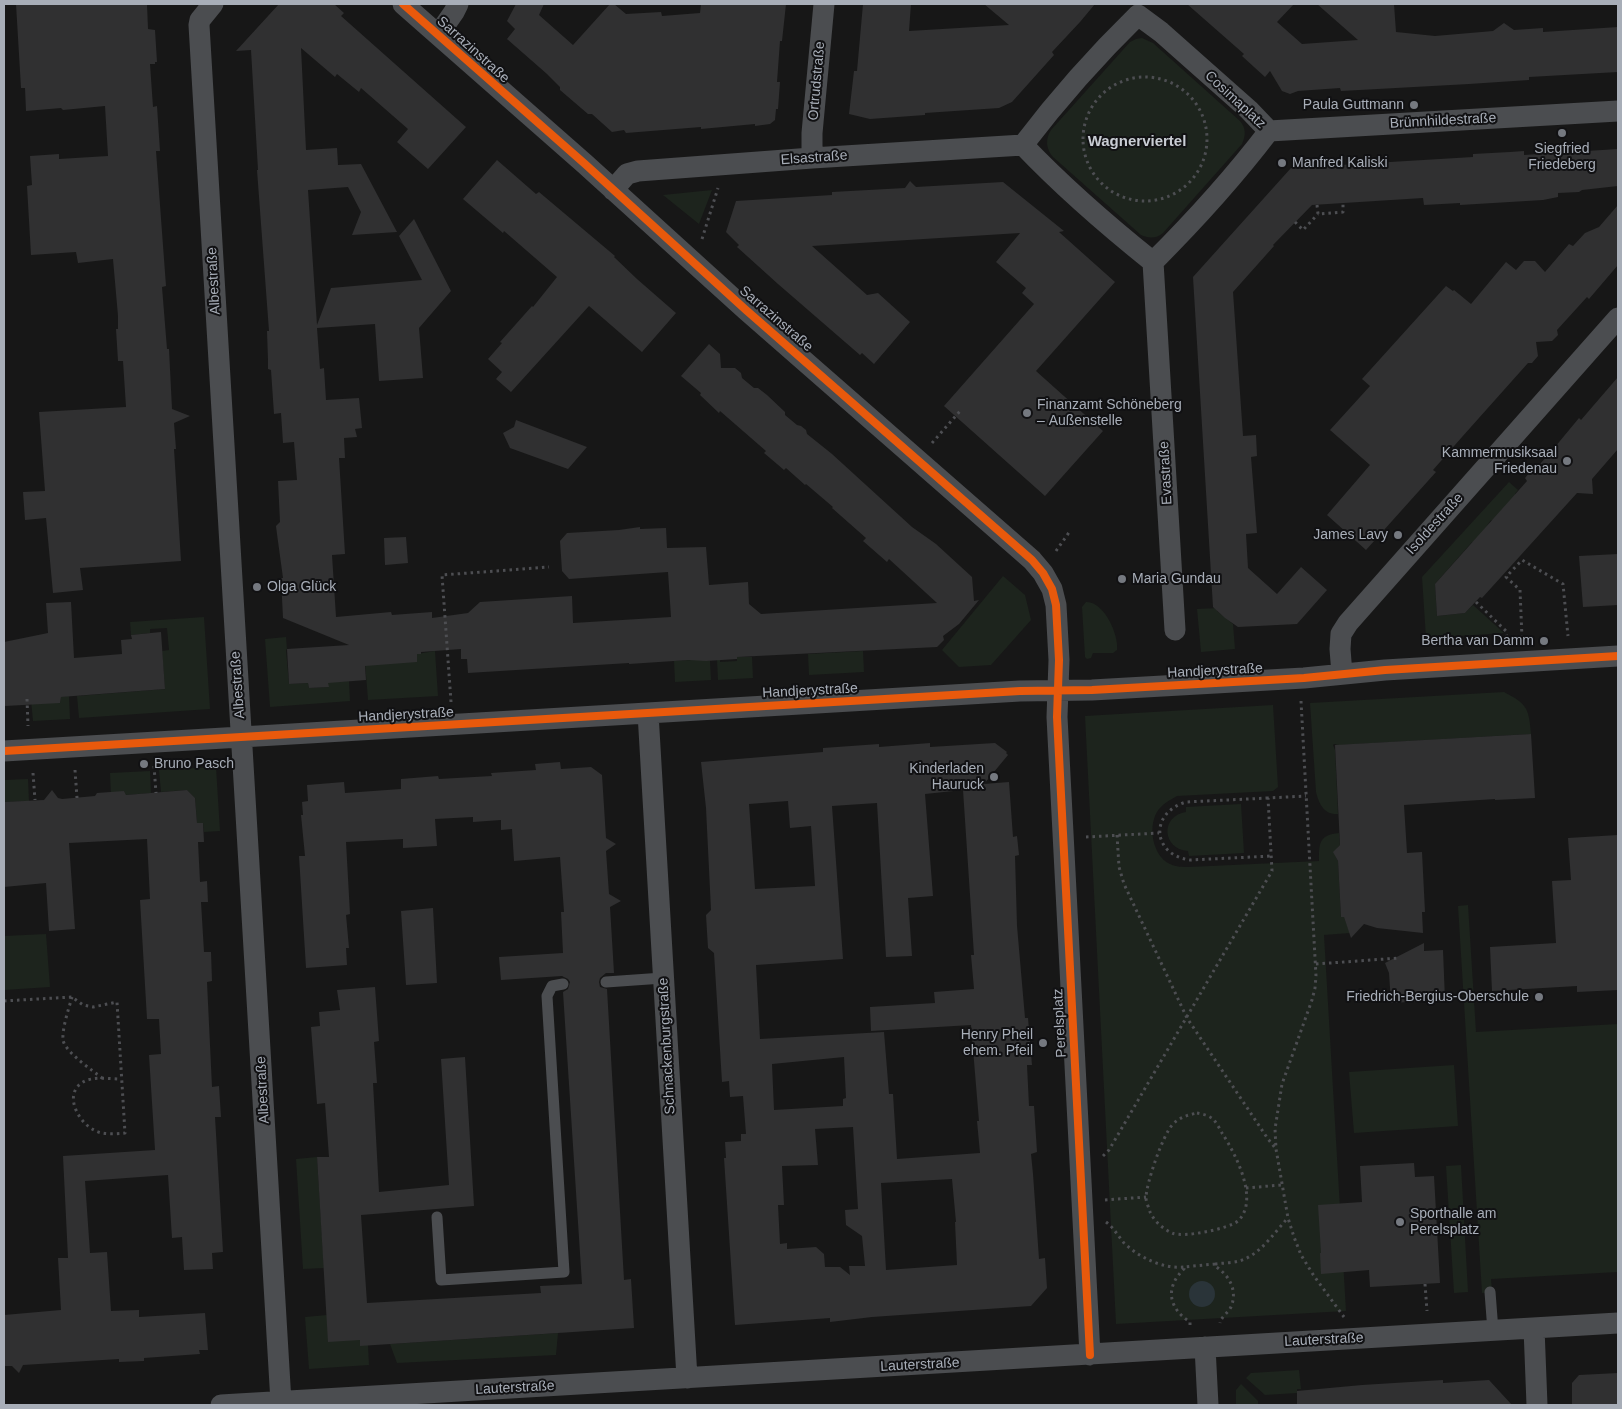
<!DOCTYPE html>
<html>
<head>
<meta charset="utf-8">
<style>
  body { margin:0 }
  #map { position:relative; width:1622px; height:1409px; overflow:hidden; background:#171717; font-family:Helvetica,sans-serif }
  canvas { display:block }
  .frame { position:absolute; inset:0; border:5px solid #a8aeb8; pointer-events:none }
</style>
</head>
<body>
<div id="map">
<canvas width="1622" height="1409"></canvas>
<div class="frame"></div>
</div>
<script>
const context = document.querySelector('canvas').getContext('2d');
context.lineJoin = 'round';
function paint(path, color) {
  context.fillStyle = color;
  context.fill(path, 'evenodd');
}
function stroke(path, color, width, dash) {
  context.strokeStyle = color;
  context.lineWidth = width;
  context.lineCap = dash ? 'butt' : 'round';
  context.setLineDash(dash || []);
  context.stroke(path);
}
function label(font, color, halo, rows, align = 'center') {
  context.font = font + ' Helvetica,sans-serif';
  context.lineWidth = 4;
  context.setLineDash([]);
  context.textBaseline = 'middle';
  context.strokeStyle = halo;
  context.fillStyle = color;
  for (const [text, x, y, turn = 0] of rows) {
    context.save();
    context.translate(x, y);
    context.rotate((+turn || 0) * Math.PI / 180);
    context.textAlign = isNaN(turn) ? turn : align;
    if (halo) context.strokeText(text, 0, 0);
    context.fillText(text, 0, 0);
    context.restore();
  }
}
paint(new Path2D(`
  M1142,38l11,5 87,78c6,7 6,14 2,23l-79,89c-7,6 -15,5 -22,2l-88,-78c-7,-8 -8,-18 -2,-27l79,-88 6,-3z
  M712,190l-13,34 -36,-29z
  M1509,482l9,8 -3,4 3,3 -23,26 -4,-3 -5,7 2,2 -13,14 -3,-1 -37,42 2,32 28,-3 8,-8 31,28 -78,5 -4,-61z
  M1003,576l22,19 6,25 -40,45 -32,2 -17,-17z
  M1086,602c18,-1 33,33 31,48l-4,3h-20l-2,5 -4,1 -2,-2 -3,-50z
  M1219,608l-2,3 16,13 2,25 -34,3 -4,-43z
  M204,617l6,92 -131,9 -2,-22 88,-7 -3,-38 7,-1 -2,-22 -17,1v4l-19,2 -1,-13z
  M286,637l1,12 -1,1 3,34 19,-1 1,5 19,-1v-5l21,-1 1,20 -80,6 -5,-68z
  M435,651l3,45 -70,4 -3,-38h52v-8z
  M863,651l1,21 -55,3 -1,-21z
  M737,657h15l1,21 -35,2 -1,-20h3v2l17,-1z
  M707,659v2h3l1,19 -36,2 -1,-21z
  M1504,692c23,12 25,16 27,42l-192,11 -5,-1 -1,1 2,5 3,64c-14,1 -19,-10 -22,-22l-6,-89z
  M69,696l1,23 -37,2 -2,-21 29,3 1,-6z
  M1273,705l5,82 -5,4 -96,5c-7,4 -13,7 -18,13 -12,15 -7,47 11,55 6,3 13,3 19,3l130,-6c0,-18 0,-26 20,-28l1,12c-5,5 -6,9 -2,16l3,56h3l6,16 -26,2 22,376 -230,13 -31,-608z
  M216,767l4,64 -16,1 -1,-9h-6l-2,-25 -8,-8 -26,2 -2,-22z
  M150,771l1,22 -25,2 -2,-4 -13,5 -1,-23z
  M28,779l1,22 -25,1v-22z
  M1241,804l3,49 -55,3 -1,-5c-26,-2 -28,-35 -2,-39v-5z
  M1468,905l8,127 142,-8v248l-127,7 1,13 -10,1 -24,-387z
  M46,934l4,53 -46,3v-54z
  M1454,1065l4,61 -104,7 -5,-61z
  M317,1157l7,111 -21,1 -7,-110z
  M1461,1165l7,127 -14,1 -8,-127z
  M327,1315l33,25v5h8l1,20 -60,4 -4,-52z
  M558,1333l-2,22 -159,8 -7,-19z
  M1299,1370l2,19h-4v4l-32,2 -19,-17 5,-5z
  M1241,1384l17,17v4h-22v-15z`), '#1d241d');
paint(new Path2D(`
  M1189 1294a13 13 0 1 1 26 0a13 13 0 1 1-26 0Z`), '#2a3439');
paint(new Path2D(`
  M16,4h131l1,25 7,1 2,32h-2v2h-5l3,43 4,-1 3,45h-4l10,135 -4,1 5,62h2l3,60 18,7 -16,7 2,26h-2l7,112 -101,7 3,22 -30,3 -7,-75 -21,2 -2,-28 22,-1 -6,-79 87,-5 -3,-46h-5l-2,-32h2v-13l-5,-57 -35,4 -2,-11 -45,3 -4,-69 5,-1 -2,-29 29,-2v5l49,-3 -3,-50 -42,4 -2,-2 -35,3 -1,-23h-4z
  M279,4h55l10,9 -3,3 125,111 -38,42 -31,-27 11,-13 -47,-41 -2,4 -22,-18 -2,3 -34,-29 5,102 31,-2 1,17 23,-1 36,68 -45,3 9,-23 -13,-25 -40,3 9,135 14,-37 91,-8 -23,-44 15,-17 37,72 -32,37 4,50 -44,3 -4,-57 -58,4 3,41 4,-1 2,32 33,-2 3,30 -7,1 2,8 -13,1 1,20h-6l6,96 -13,1 4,62 55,-5 1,3 40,-3v6l36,-5 12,-11 92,-6 1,27 98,-6 -3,-45 -99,7 -7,-8 -2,-30 7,-8 52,-3 21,-3v2l26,-1 1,20 39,-1 3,38 39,-3 1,22 12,10 176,-11 -48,-44 -2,3 -24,-21 3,-3 -34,-30 1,-1 -27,-23 -1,1 -19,-17 -2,2 -7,-6 -13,-11 2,-2 -46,-40 -1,2 -19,-18 1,-2 -20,-17 28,-32 11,10 1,14h14l6,5 1,5 12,10h4l9,7 18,17v3l12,10 4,1 5,4 1,4 25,20 80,73 24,17 36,33 2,24 5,-1 -20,24 -16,12 1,4 -7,7 -200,10v2l-31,2 -17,-1 -60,4v-1l-161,10 -1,-14h-6v-10l-40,3v2h-4v8l-52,4 1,14 -38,3 1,4 -20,1 -1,-5 -19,1 -2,-35 62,-4 -66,-27 -2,-40h2l-6,-44 -1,-8 4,-4 -2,-41 19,-1 -3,-38 -11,1 -2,-30 -7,1 -3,-44 -3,-1v-9l-1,-29h2l-12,-161h1l-7,-120 -15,1z
  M516,4h28l-5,11 34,30 37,-41h4l12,10 35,-2 1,4 38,-3 1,-9h85l-4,37h-2l-3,41h3l-2,27h-2l-1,11 -5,4 -15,2v-2l-54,5v-2l-75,6 -2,-3 -12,2 -20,-18h-4l-28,-24v-3l-13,-13 -40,-35 8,-10 -8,-8z
  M863,4h48l-2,27 100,-6 -25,-21h111l-15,18 -28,30 2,3 -42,47 -13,6 -74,5v2l-55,4 -21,-5 5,-43h3z
  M1187,4h107l-17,18 25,22 56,-4 -41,-36h77l2,28 39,4 58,-5 11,-8 10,7 29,-2v4l75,-5v45l-89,5v3l-60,4 -128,7 -1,-3 -42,3 -8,3 -8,-3 -12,-20 -5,6 -11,-10 -12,-11 2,-2z
  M1618,149v37l-36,4 -3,2 -21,1v4l-15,3 -83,5v-2l-36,2 -1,-7 -111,7 -39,40 1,1 -41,46 10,144 13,-1 1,21 -6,1 6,76 -11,1 2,34 29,26 24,-27 26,23 -30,34 -59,3 -13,-9 -12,-11 -20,-330 98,-109 182,-11v-3l37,-2 14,-1v4z
  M497,160l39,34 3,-2 76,64 -1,1 23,22 39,34 -34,39 -53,-46 -78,86 -15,-13 6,-7 -14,-13 14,-16 -2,-1 32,-36 1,1 24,-30 -53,-46 -1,2 -40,-34z
  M910,181l6,6 87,-5 61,49 -5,1 56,50 -79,89 67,60 -58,65 -101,-90 90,-102 -12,-11 4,-5 -30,-26 24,-29 -208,13 55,49 11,-2 32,29 -36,42 -12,-11 -2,2 -82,-71 -41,-37 2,-2 -13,-13 10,-31 96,-6v-3l73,-4z
  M1618,205v60l-29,34 -2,-2 -30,33 1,5 -6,6 -16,1 2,14 -6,7h-4l-66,74 -29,33 3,2 -70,78 -39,-35 43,-50 -40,-35 40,-44 -8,-7 84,-93 7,5 1,-1 17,14 35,-42 10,8 8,-9h11l10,11 24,-28 4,2 12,-13 14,-6z
  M1618,377v72l-26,30 1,15 -16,-1 -95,105 -2,-1 -15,16 -28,3 -2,-32 92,-103 -2,-3 12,-14 2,1 11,-12 29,-35 2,2z
  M516,420l71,27 -19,22 -58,-21 -7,-15 11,-6z
  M406,537l2,26 -23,2 -1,-27z
  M1618,554v51l-35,2 -4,-51z
  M71,602l3,56 48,-4 -1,-14 11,-1 -1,-4 30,-3 4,57 -104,8 -1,6 -55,3 -1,-64 44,-9 -2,-30z
  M1531,734l4,64 -40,2v-1l-91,6 3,48 15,-1 3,60h-3l1,21 -46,-5 -13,-4 -13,14 -7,-21h-3l-3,-56 -5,-9 7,-7 -5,-100z
  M930,743v4l65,-4 12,9 -1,1 2,2 -24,29 25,-2 4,55 4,-1 2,19 -4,1 2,70 8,92h3l4,47h-5l2,41h5l3,46 -6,2 2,20 6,85 6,-1 2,30 -16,18 -159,11 -42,5v-4l-95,7 -11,-167h2l-1,-16 16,-1v-7h5l-3,-38 -13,1 -1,-16 -7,1 -8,-129 -6,-5 -2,-33 5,-5 -5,-102 -5,-46 122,-10v-4l56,-4v3zM963,790l11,165h-3l3,34 -40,3 1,11 -65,4 1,24 100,-6 8,96h-2l3,32 -83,6 -4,-65h-4l-5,-62 -124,7 -4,-74 87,-6 -11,-153 45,-3 9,154 26,-1 -4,-58 25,-2 -8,-102zM788,801l2,27 21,-2 4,60 -60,3 -6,-85zM844,1057l2,41 -3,1v7l-69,4 -2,-46zM853,1127l5,82 -13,1 1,15 16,11 3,30h-16l1,9 -10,-8h-15l-1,-13 -8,-7 -29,2v-6l-7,1 -2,-39h6l-2,-39 36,-1 -3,-36zM952,1179l4,43h-1l2,43 -71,5 -5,-87z
  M560,762l1,7 30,-2 11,8 4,63 10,6 -10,7 3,43 12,7 -11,6 4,66h-8l-6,5 -1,4 1,5 7,2 17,291 7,-1 3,49 -274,18v-6l-32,2 -11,-185h12l-4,-54 -8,1 -6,-77 9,-1 -1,-14 21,-2 -3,-20 38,-3 4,54 -5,1 3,41h-4l6,109 70,-7 -8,-126 24,-2 9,149 -113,9 6,88 174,-10 -1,-7 42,-2 -19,-292 5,-3 2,-7 -2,-3 -6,-3 -61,4 -2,-23 64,-4 -2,-41h3l-4,-55 -46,4 -2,-32 -11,1v-10l-28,2v-5l-38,2 2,27 -34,2v-9l-57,3 4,72 -4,1 3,33h-3l1,17 -41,3 -7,-112h6l-4,-41h2l-1,-13 6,-1 -1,-16 37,-3 1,11 56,-4v-10l37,-3 1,3 53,-3 -1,-3 45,-3 -1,-6z
  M52,790l6,8 4,1 33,-3 2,-3 27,-2 2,4 61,-5 8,8 2,25h6l1,19h-6l2,40 7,-1 1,21h-7l3,50h7l1,29 -5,1 5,105 7,-1 2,31h-6l8,135 -11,1 1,16 -29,1 -2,-33 -10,1 -4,-63 -83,6 5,72 17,-1 4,59 28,-1v7l66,-4 3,37h-9l1,4 -56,4v3l-25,1v-3l-96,6 -4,8 -7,-7h-8v-51l57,-5 -3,-52h10l-5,-102 92,-6 -6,-95 12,-1 -2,-35h-12l-7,-119 10,-1 -3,-60 -78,4 6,86 -26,2 -3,-48 -42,4v-85l40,-2z
  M1618,835v155l-41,2v-6l-85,5 -2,-44 66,-4 -4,-62 19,-1 -3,-42z
  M433,908l4,75 -31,2 -5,-74z
  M1424,943v8l19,-1 2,50 -54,3 -2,-30 -4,-10z
  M1414,1163l1,14 19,-1 6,107 -70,4 -1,-17 -48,4 -1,-21h1l-3,-48 44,-3 -2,-36z
  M1618,1373v32h-46v-22l7,-8z
  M1443,1380v3l46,-3 23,25h-215v-14l65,-6z`), '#303031');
stroke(new Path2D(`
  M1083 139a62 62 0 1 1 124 0a62 62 0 1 1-124 0Z
  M1317,205l1,9 25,-2v-9
  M1295,222l8,8 15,-16
  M702,239l16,-51
  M932,443l29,-33
  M1056,551l14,-20
  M1476,602l30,29 1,8
  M1522,638l-2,-48 -14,-13 16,-17 41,24 5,52
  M27,699l1,27
  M1301,701l15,275 -1,12 -3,12 -30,84 -7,45 1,20 12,69 6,19 7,18 13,21 30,41
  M451,702l-9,-127 107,-8
  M154,766l2,27
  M75,770l2,28
  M33,773l2,27
  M1268,798l-82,4c-37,11 -34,53 4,58l82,-4
  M1117,835l2,32 5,17 63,134 81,121 8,10
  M1086,837l73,-4
  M1316,964l83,-6
  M72,997c-3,11 -10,31 -9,43 2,12 29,30 39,38
  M4,1001l68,-4 11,8 10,2 24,-5 8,131c-10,1 -23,2 -31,-3 -16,-8 -31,-36 -11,-48 10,-6 27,-3 38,-3
  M1197,1113c6,1 13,3 17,7 3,4 6,9 8,13 13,20 38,67 16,88 -10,8 -55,17 -66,12 -9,-4 -18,-12 -22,-21 -1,-4 -4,-10 -4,-14 0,-14 17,-64 27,-74 7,-7 15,-9 24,-11z
  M1103,1156l6,-6 163,-279 -4,-73 38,-2
  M1246,1188l35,-3
  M1105,1200l41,-3
  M1106,1222c8,6 12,14 18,21 16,15 39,26 60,24
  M1215,1264c8,-1 17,-1 24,-3 20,-5 35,-28 48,-42
  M1425,1284l2,27
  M1190,1325v-3c-22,-14 -25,-35 -6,-53v-2l31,-3v2c14,9 23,24 16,41 -3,6 -10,10 -11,16`), '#4d4e52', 3, [2.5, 4]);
stroke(new Path2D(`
  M606,982l57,-4
  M437,1217l4,63 123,-8 -17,-276 5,-10 11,-2
  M1490,1292l3,39`), '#4b4d50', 11);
stroke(new Path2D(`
  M213,4l-13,16 -1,5 82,1377
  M403,4l182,160 161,146 286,250 11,13 9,16 4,16 3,55 -2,57 33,638
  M1138,15l23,17 88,78 20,21c-35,46 -75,90 -116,131 -45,-36 -90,-75 -130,-117 35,-46 74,-90 115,-130z
  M438,35l16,-23 4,-8
  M1269,131l349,-20
  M812,158v-25l12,-129
  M613,190l14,-16 11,-3 174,-13 211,-13
  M1153,262l22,368
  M1342,674l-2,-25 1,-15 7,-11 270,-305
  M648,713l39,665
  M4,751l1016,-60 72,-1 212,-12 81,-8 233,-14
  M1534,1328l3,77
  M1205,1347l3,58
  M221,1405l1397,-82`), '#4b4d50', 21);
stroke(new Path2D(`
  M403,4l182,160 161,146 286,250 11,13 9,16 4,16 3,55 -2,57 33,638
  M4,751l1016,-60 72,-1 212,-12 81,-8 233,-14`), '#e8590c', 8);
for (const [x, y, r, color] of [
  [1414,105,5,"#757980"],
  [1562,133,5,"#757980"],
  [1282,163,5,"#757980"],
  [1027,413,5,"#757980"],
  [1567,461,5,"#757980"],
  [1398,535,5,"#757980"],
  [1122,579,5,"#757980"],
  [257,587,5,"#757980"],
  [1544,641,5,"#757980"],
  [144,764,5,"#757980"],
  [994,777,5,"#757980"],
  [1539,997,5,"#757980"],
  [1043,1043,5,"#757980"],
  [1400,1222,5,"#757980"]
]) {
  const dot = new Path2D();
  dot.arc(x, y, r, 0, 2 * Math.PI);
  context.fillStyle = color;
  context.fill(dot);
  stroke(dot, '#111113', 2);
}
label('14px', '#a8aeb8', '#111113', [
  ["Sarrazinstraße",473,50,42],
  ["Ortrudstraße",817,81,-85],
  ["Cosimaplatz",1235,100,43],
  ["Brünnhildestraße",1443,121,-3],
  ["Elsastraße",814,158,-4],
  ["Albestraße",214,281,-93],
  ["Sarrazinstraße",776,319,41],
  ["Evastraße",1166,473,-93],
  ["Isoldestraße",1435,524,-48],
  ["Handjerystraße",1215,671,-3],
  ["Albestraße",238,685,-94],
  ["Handjerystraße",810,691,-3],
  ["Handjerystraße",406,715,-3],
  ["Perelsplatz",1060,1023,-93],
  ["Schnackenburgstraße",667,1046,-93],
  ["Albestraße",263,1090,-93],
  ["Lauterstraße",1324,1340,-3],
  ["Lauterstraße",920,1365,-3],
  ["Lauterstraße",515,1388,-3]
]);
label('14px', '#a8aeb8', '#111113', [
  ["Paula Guttmann",1404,105],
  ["Siegfried",1562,149,"center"],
  ["Friedeberg",1562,165,"center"],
  ["Manfred Kaliski",1292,163,"left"],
  ["Finanzamt Schöneberg",1037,405,"left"],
  ["– Außenstelle",1037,421,"left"],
  ["Kammermusiksaal",1557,453],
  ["Friedenau",1557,469],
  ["James Lavy",1388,535],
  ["Maria Gundau",1132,579,"left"],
  ["Olga Glück",267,587,"left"],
  ["Bertha van Damm",1534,641],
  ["Bruno Pasch",154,764,"left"],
  ["Kinderladen",984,769],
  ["Hauruck",984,785],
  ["Friedrich-Bergius-Oberschule",1529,997],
  ["Henry Pheil",1033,1035],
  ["ehem. Pfeil",1033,1051],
  ["Sporthalle am",1410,1214,"left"],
  ["Perelsplatz",1410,1230,"left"]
], 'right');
label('bold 15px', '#c9cdd4', '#111113', [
  ["Wagnerviertel",1137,142]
]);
</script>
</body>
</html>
